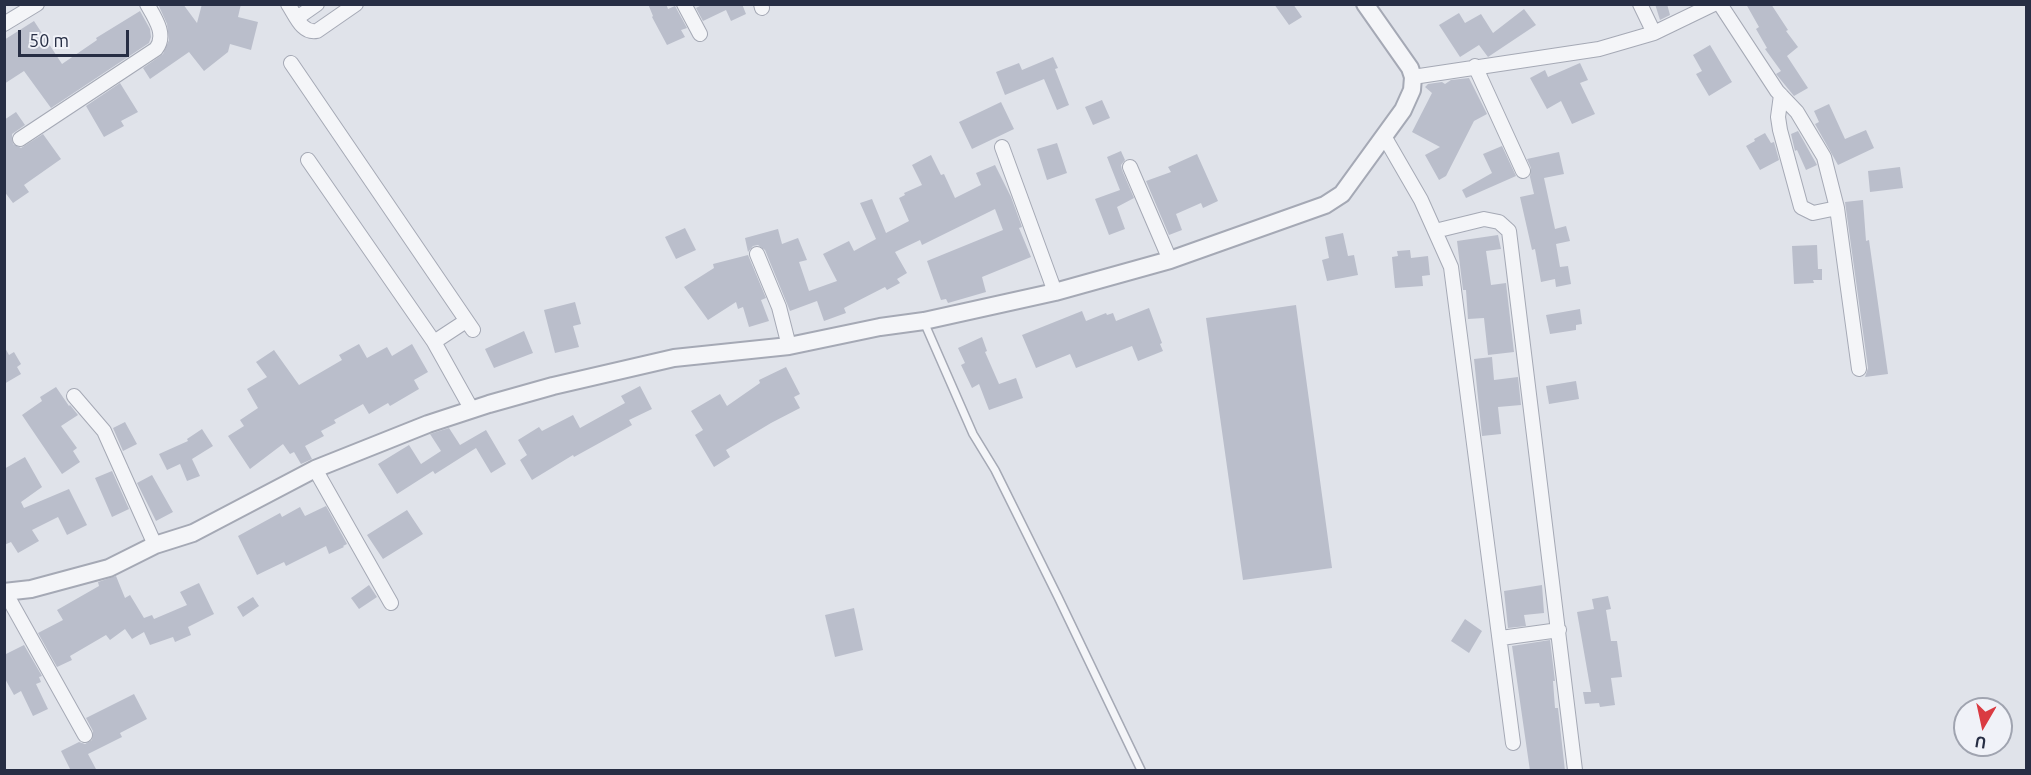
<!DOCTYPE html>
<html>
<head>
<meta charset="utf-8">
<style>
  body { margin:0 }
  #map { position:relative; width:2031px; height:775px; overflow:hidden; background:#e0e3ea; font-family:Ubuntu,sans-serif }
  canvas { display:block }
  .frame { position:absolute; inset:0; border:6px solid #272e44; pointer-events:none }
  .north { position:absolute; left:1953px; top:697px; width:60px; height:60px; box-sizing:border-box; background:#f0f2f8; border:2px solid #a0a4b0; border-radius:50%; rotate:189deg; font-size:16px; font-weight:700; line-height:24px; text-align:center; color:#272e44 }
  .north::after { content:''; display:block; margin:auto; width:21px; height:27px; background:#da3b42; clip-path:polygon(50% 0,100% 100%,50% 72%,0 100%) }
  .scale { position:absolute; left:18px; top:30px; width:111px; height:27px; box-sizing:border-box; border:3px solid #272e44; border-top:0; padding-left:8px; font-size:18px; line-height:21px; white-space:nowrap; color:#272e44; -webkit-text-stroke:4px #f0f2f8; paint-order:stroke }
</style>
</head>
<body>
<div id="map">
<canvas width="2031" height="775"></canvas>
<div class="frame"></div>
<div class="north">U</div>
<div class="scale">50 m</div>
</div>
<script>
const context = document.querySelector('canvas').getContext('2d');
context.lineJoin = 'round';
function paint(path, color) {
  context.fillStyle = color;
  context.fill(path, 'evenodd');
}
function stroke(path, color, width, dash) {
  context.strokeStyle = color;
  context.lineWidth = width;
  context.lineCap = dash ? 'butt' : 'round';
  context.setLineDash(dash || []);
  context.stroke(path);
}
paint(new Path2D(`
  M158,4h25l14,19 5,-19h39l-3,13 20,5 -7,28 -21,-6 -2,8 -24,19 -15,-19 -39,27 -7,-11 20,-14 6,-14 -2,-16z
  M648,4h18l2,5 7,-3 12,22 -6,2 4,7 -18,8 -15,-28 1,-1z
  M704,4h38l4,10 -15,7 -5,-11 -23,11 -7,-13z
  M1274,4h19l9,13 -13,8z
  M1655,4h12l3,11 -10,5z
  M1746,4h25l17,26 -2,1 12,16 -11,9 21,32 -14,8 -18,-22 5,-3 -16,-22 2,-1 -11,-19 3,-2z
  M1524,9l12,16 -48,32 -9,-12 -19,12 -21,-32 20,-12 6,10 16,-9 12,19z
  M140,11l10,18 1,8 -2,6 -98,65 -27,-37 -20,13v-44l30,-19 28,43 35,-24 -1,-2z
  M1710,45l22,37 -23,14 -13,-22 6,-3 -9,-16z
  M1053,57l5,11 -3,1 14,36 -12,5 -13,-31 -39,16 -9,-23 23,-9 3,7z
  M1580,63l8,17 -8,3 15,31 -23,10 -11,-23 -14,8 -17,-31 15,-8 3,7z
  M1469,78l18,36 -13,7 -28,55 -7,4 -14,-25 15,-8 -28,-15 20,-39 -7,-6 3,-3 14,-2 3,2 6,-4z
  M120,83l18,29 -17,9 3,5 -20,11 -18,-31z
  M1102,100l8,18 -17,7 -8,-18z
  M1001,102l13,27 -42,20 -13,-27z
  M1829,104l16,35 21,-9 8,18 -36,17 -23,-41 4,-2 -5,-11z
  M16,112l9,13 -13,9 1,10 8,4 22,-14 18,25 -37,26 5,7 -16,11 -9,-12v-71z
  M1798,131l19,34 -11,5 -9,-20 -2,1 -4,-17z
  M1765,133l6,10 3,-1 5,18 -19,10 -14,-24 9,-5 -1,-2z
  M1057,143l10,30 -20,7 -10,-31z
  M1502,146l14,30 -50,22 -4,-8 30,-17 -9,-19z
  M1121,151l4,9 -4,5 1,5 12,28 -17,9 8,22 -16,6 -14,-36 25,-9 -13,-33z
  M1559,152l5,22 -20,4 11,51 11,-3 4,15 -14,3 4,23 8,-1 3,18 -15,3 -1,-8 -14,3 -6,-33 -3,1 -12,-53 14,-3 -4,-17 1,-9 -4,-9z
  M1197,154l21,47 -15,7 -2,-5 -25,11 6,16 -13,5 -23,-54 25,-9 -3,-5z
  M931,155l10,20 3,-1 11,24 26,-13 -5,-12 19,-8 16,32 11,30 -3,1 12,29 -49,20 4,15 -38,11 -2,-4 -5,1 -14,-39 76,-31 -8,-21 -73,36 -2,-5 -25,12 12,21 -10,6 3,4 -13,7 -2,-3 -41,21 2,5 -22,8 -7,-20 -27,10 -25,-61 -7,-5 -5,1 -5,6 -3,-14 33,-9 4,15 16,-6 9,22 -8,2 10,29 28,-10 -14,-27 26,-13 5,10 22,-12 -16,-36 12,-4 14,34 23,-12 -10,-23 6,-3 -1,-2 18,-8 -10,-20z
  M1900,167l3,21 -33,4 -2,-21z
  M1863,200l3,41 3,-1 19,134 -23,3 3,-9 -23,-166z
  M685,228l11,22 -20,9 -11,-22z
  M1343,233l5,23 6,-1 4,20 -31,6 -5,-21 7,-2 -4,-21z
  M1498,235l3,14 -15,2 5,34 15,-2 8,69 -26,3 -4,-37 -16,1 -2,-29h-3l-6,-49z
  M1817,245l1,24h4v11h-9l1,3 -20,1 -2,-38z
  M1410,250l1,8 17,-2 2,19 -8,1 1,10 -28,2 -3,-31 6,-1 -1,-5z
  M748,255l18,43 -5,2 8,21 -20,6 -6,-20 -5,2 -2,-7 -28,18 -24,-33 30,-19 -1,-4z
  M575,302l6,22 -8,2 6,21 -24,6 -11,-43z
  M1296,305l36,263 -89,12 -37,-262z
  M1149,308l13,35 -2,1 3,7 -25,10 -6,-15 -56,22 -6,-14 -34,14 -14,-33 60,-24 4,10 20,-8 1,2 6,-2 3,8z
  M1580,309l2,15 -6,1v5l-26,4 -4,-19z
  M524,331l9,22 -39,15 -9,-19z
  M982,337l5,14 -2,1 14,32 17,-6 7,20 -34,12 -10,-26 -7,4 -11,-23 4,-2 -7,-15z
  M359,344l8,14 20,-11 5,9 20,-12 16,28 -14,8 5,9 -29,17 -2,-3 -19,11 -6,-10 -29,16 2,3 -15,8 3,5 -19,10 7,13 -11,5 -7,-12 -4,2 -7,-10 -33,25 -22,-33 16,-10 -4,-6 18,-12 -11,-19 20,-12 -11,-15 18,-12 25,35 43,-25 -3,-5z
  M4,346l5,9 5,-3 7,12 -4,3 4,7 -17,10z
  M1492,357l2,23 24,-3 3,28 -23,2 3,27 -19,2 -8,-77z
  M786,367l14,27 -6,3 6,11 -29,15 -45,27 4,7 -16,10 -19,-32 8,-5 -12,-19 29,-17 7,12 33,-23 -1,-3z
  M1576,381l3,18 -30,5 -3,-18z
  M640,386l12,23 -23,11 3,5 -58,32 -1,-2 -41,25 -12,-20 7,-5 -9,-15 21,-13 3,4 31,-16 7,13 45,-25 -4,-7z
  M56,387l13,19 1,-1 8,10 -17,11 16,22 -4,3 7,11 -18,12 -40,-59 20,-14 -2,-4z
  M125,422l12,22 -14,7 -10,-23z
  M449,428l11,17 26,-15 20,34 -15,9 -15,-25 -41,26 -2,-3 -36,23 -19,-30 31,-19 12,19 20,-13 -11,-17z
  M202,429l11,17 -21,13 8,17 -13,5 -7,-17 -13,6 -8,-16 29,-13 -1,-2z
  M25,457l17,30 -21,15 3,6 45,-19 18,36 -20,10 -9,-18 -26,13 7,11 -21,12 -7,-11 -7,3v-76z
  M112,471l17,38 -17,8 -17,-39z
  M152,475l21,37 -17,9 -19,-38z
  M326,506l21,38 -4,2 1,1 -15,7 -3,-8 -40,20 -2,-4 -27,13 -19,-39 42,-23 2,4 18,-10 5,9z
  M407,510l16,24 -40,25 -16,-24z
  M116,576l9,22 5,-3 14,23 8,-3 2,4 33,-14 -7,-13 19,-9 15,31 -26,13 3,8 -16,7 -2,-5 -23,8 -6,-13 -12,7 -7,-10 -15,11 -4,-5 -36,21 2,4 -15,7 -19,-34 25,-13 -6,-10 42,-24 -1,-4z
  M369,585l8,12 -18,12 -8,-11z
  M1542,585l2,28 -20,2 2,11 -18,2 -4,-37z
  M1608,596l3,13 -5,1 5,31h6l5,36 -11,1 4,27 -15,2 -1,-4 -14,1 -2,-12h8l-14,-80 17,-3 -2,-10z
  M253,597l6,9 -16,11 -6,-10z
  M854,608l9,42 -28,7 -10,-42z
  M1465,619l17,12 -13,22 -18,-12z
  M1550,640l5,41h-2l2,27h3l7,63h-35l-18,-125z
  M24,645l18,31 -3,1 2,5 -5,2 12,25 -15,7 -12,-25 -7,4 -10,-18v-22z
  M134,694l13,25 -27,14 2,4 -34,17 9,17h-26l-10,-20 18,-9 6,2 7,-4 1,-9 -7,-13z`), '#babecb');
const service = new Path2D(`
  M924,322l49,112 22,36 63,127 83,173`);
const minor = new Path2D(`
  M288,4c8,12 14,30 29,27l39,-27
  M684,4l16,30
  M761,4l1,4
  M1640,4l14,29
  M1720,4l57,87 20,21 27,45 13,51 22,161
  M297,18l20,-14
  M4,24l33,-20
  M291,63l182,267
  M1475,66l48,105
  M1413,77l186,-28 55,-16 60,-29
  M1781,95l-3,22 2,13 21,77 12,6 24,-5
  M1384,136l37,64 30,67 62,476
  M20,139l136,-90c11,-14 -1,-31 -9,-45
  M1002,147l53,145
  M308,160l126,182
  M1130,167l40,93
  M1435,231l49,-12 15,3 10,9 66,539
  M757,254l22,53 10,39
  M466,321l-32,21 38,68
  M74,396l30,35 51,114
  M315,469l76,134
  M5,592l80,143
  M1501,638l58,-8`);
const tertiary = new Path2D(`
  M4,592l27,-3 78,-21 46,-23 38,-12 122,-64 113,-45 61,-20 64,-18 121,-28 115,-12 91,-19 44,-6 131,-29 115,-32 155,-55 17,-11 61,-84 9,-20 1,-13 -3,-9 -45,-64`);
stroke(service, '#a5a9b5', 10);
stroke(minor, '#a5a9b5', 16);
stroke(tertiary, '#a5a9b5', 20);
stroke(service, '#f4f5f8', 7);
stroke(minor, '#f4f5f8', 14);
stroke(tertiary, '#f4f5f8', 16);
</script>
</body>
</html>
